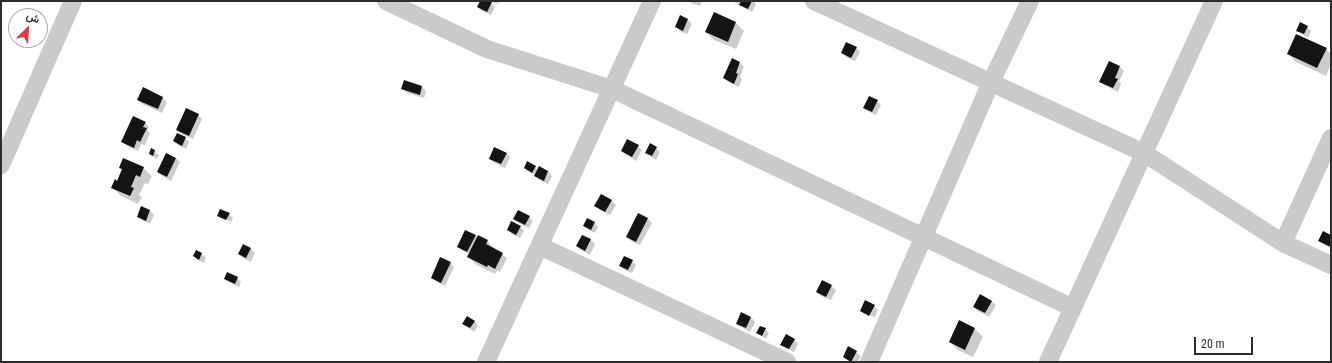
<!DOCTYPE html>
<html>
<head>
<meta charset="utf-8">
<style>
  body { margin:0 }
  #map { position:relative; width:1332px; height:363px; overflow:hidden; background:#fff; font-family:"Roboto Condensed",Vazirmatn,sans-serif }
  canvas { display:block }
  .frame { position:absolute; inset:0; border:2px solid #2d2d2d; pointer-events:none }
  .north { position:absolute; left:8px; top:8px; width:40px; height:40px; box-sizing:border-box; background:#fff; border:1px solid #ababab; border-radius:50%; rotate:25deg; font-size:11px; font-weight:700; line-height:16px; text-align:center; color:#2d2d2d }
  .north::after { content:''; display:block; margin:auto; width:14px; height:18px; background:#da3948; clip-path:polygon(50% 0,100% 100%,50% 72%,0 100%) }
  .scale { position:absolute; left:1194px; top:337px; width:59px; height:18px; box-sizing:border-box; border:2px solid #2d2d2d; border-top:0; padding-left:5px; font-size:12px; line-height:14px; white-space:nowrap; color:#2d2d2d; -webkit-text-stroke:3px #fff; paint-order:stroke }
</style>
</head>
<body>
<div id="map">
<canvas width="1332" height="363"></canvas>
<div class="frame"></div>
<div class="north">ش</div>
<div class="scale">20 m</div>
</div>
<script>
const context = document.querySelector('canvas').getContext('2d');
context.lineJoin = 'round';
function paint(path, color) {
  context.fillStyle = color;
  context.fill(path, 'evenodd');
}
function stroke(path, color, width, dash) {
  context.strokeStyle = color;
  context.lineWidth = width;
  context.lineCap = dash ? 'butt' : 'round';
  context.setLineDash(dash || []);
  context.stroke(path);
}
paint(new Path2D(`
  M481,1h6l8,6 -4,8 -9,-4 -4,-4z
  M492,1h8l-2,3z
  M689,1h13l-2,5 -9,-3z
  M732,1h21l3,3 -4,8z
  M681,17l7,3 4,4 -5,10 -7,-3 -4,-4z
  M736,23l8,8 -8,18 -22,-9 -8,-8z
  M1307,27l4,4 -3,7 -6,-4 -4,-4z
  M856,48l4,4 -5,9 -9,-4 -4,-5z
  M1326,49l5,5v10l-5,12 -30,-14 -8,-8z
  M740,63l4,4 -4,10 2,2 -3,8 -11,-5 -4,-4z
  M1120,67l4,4 -5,10 2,3 -3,8 -14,-7 -4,-4z
  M422,87l4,4 -2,7 -17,-5 -5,-4z
  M144,89l19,9 4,4 -5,11 -20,-9 -4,-4z
  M877,101l4,4 -5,10 -7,-3 -5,-4z
  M198,115l4,4 -9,20 -12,-5 -4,-5z
  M145,123l4,4 -2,3 3,3 -5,12 -4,-1 -3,7 -11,-5 -4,-4z
  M185,138l4,4 -3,7 -8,-4 -4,-4z
  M638,146l4,4 -6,11 -10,-6 -4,-4z
  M656,148l4,4 -4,8 -10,-7z
  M152,150l7,5 -2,4 -7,-5z
  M506,153l4,4 -5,11 -11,-5 -4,-4z
  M176,158l4,4 -9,19 -9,-5 -4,-4z
  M535,167l3,3 10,1 4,5 -4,8 -9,-4 -4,-5 -10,-7z
  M143,168l9,8 -4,8 -3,-1 -6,12 3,2 -4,7 -17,-8 -9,-9 6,-5 5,-12z
  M602,195l10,6 4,4 -6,10 -10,-5 -4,-4z
  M142,207l8,4 4,4 -4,9 -8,-4 -4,-4z
  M229,214l4,4 -3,6 -8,-5 8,4 1,-1 -9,-5v2l-4,-3z
  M638,214l10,5 4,4 -12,22 -9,-4 -4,-4z
  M529,217l4,4 -4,7 -11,-5 -4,-4z
  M588,220l6,3 4,4 -3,6 -6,-3 -4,-4z
  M520,227l4,4 -4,7 -8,-4 -4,-4z
  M475,236l3,2 9,3 11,11 9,6 -7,14 -3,-1 -2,3 -18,-9 -9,-8 2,-3 -8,-4 -4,-4z
  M582,236l9,4 4,4 -5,11 -9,-5 -4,-4z
  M1331,236v12l-7,-3 -4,-4z
  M251,249l4,4 -4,9 -8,-4 -4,-4z
  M196,251l6,3 4,4 -2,5 -6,-3 -4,-4z
  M632,261l4,4 -4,8 -7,-3 -4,-4z
  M450,263l4,4 -9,19 -8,-4 -4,-4z
  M225,278h12l4,4 -2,5 -10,-5z
  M831,286l5,4 -5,10 -10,-4 -4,-4z
  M991,301l5,4 -7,12 -11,-6 -4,-4z
  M874,306l4,4 -4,9 -9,-4 9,4v-2l-10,-5v2l-3,-3z
  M751,317l4,5 -5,10 -9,-5 -4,-4z
  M474,321l4,4 -4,7 -11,-8z
  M765,329l4,4 -3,6 -9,-6z
  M975,329l8,8 -10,20 -15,-7 -8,-8z
  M794,340l4,4 -4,8 -8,-4 -4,-4z
  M849,347l12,9 -4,6h-6l-7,-5z`), '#0003');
paint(new Path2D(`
  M480,1h9l3,1 -5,10 -10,-5z
  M741,1h11l-4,8 -9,-4z
  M714,12l22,10 -8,20 -23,-10z
  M680,15l8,4 -5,12 -8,-4z
  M1300,22l8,4 -4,8 -8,-3z
  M1296,34l31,14 -10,20 -30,-14z
  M846,42l11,5 -6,11 -10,-5z
  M732,58l8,4 -4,11 2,1 -4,10 -11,-6z
  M1109,61l11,5 -5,12 3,1 -5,9 -14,-6z
  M404,80l18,6 -2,9 -19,-6z
  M143,87l20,10 -5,12 -21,-9z
  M869,96l9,4 -6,12 -9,-4z
  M186,108l13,6 -10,22 -13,-6z
  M133,116l13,6 -3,5 4,1 -7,14 -3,-2 -3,8 -13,-6z
  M177,133l9,4 -4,9 -9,-5z
  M627,139l12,6 -7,12 -11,-6z
  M650,143l7,4 -5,9 -7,-3z
  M494,147l13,6 -6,11 -12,-5z
  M151,148l4,2 -2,6 -4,-2z
  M166,153l10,5 -9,19 -10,-5z
  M123,158l21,9 -4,10 -4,-2 -5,12 3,1 -4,8 -19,-8 4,-9 2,2 5,-12 -3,-1z
  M527,161l9,5 -4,7 -8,-5z
  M539,166l9,5 -4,10 -10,-5z
  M601,194l11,6 -7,12 -11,-6z
  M141,206l9,4 -4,11 -9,-4z
  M220,209l10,4 -4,7 -9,-4z
  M518,210l12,6 -5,9 -12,-6z
  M638,213l10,5 -12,24 -10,-5z
  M587,218l8,4 -4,8 -8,-4z
  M511,221l10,5 -5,9 -9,-5z
  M465,230l11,5 -9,17 -10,-5z
  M1323,231l8,4v12l-13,-6z
  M478,235l10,5 -2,4 17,9 -8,16 -7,-4 -1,2 -20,-10z
  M582,235l9,4 -6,12 -9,-5z
  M243,244l8,4 -5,10 -8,-4z
  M196,250l6,3 -3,7 -6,-4z
  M624,256l9,4 -5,10 -9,-4z
  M440,257l11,5 -10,21 -10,-5z
  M227,272l11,5 -3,7 -11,-5z
  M822,280l10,5 -6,12 -10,-5z
  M980,294l12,7 -7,12 -12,-6z
  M865,300l10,5 -6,11 -9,-5z
  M741,312l10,5 -5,11 -10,-4z
  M467,316l8,5 -5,7 -8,-4z
  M959,320l16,8 -10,22 -16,-8z
  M760,326l6,2 -4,8 -6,-3z
  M786,334l9,5 -6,10 -9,-4z
  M848,346l9,5 -6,11 -8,-5z`), '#141414');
stroke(new Path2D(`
  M386,1l101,48 125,40 461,219
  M814,1l330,152 139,90 48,22
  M1,165l72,-164
  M1283,243l48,-105
  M540,246l247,116
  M486,362l166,-361
  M869,362l122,-280 39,-81
  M1048,362l166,-361`), '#cacaca', 18);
</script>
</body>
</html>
